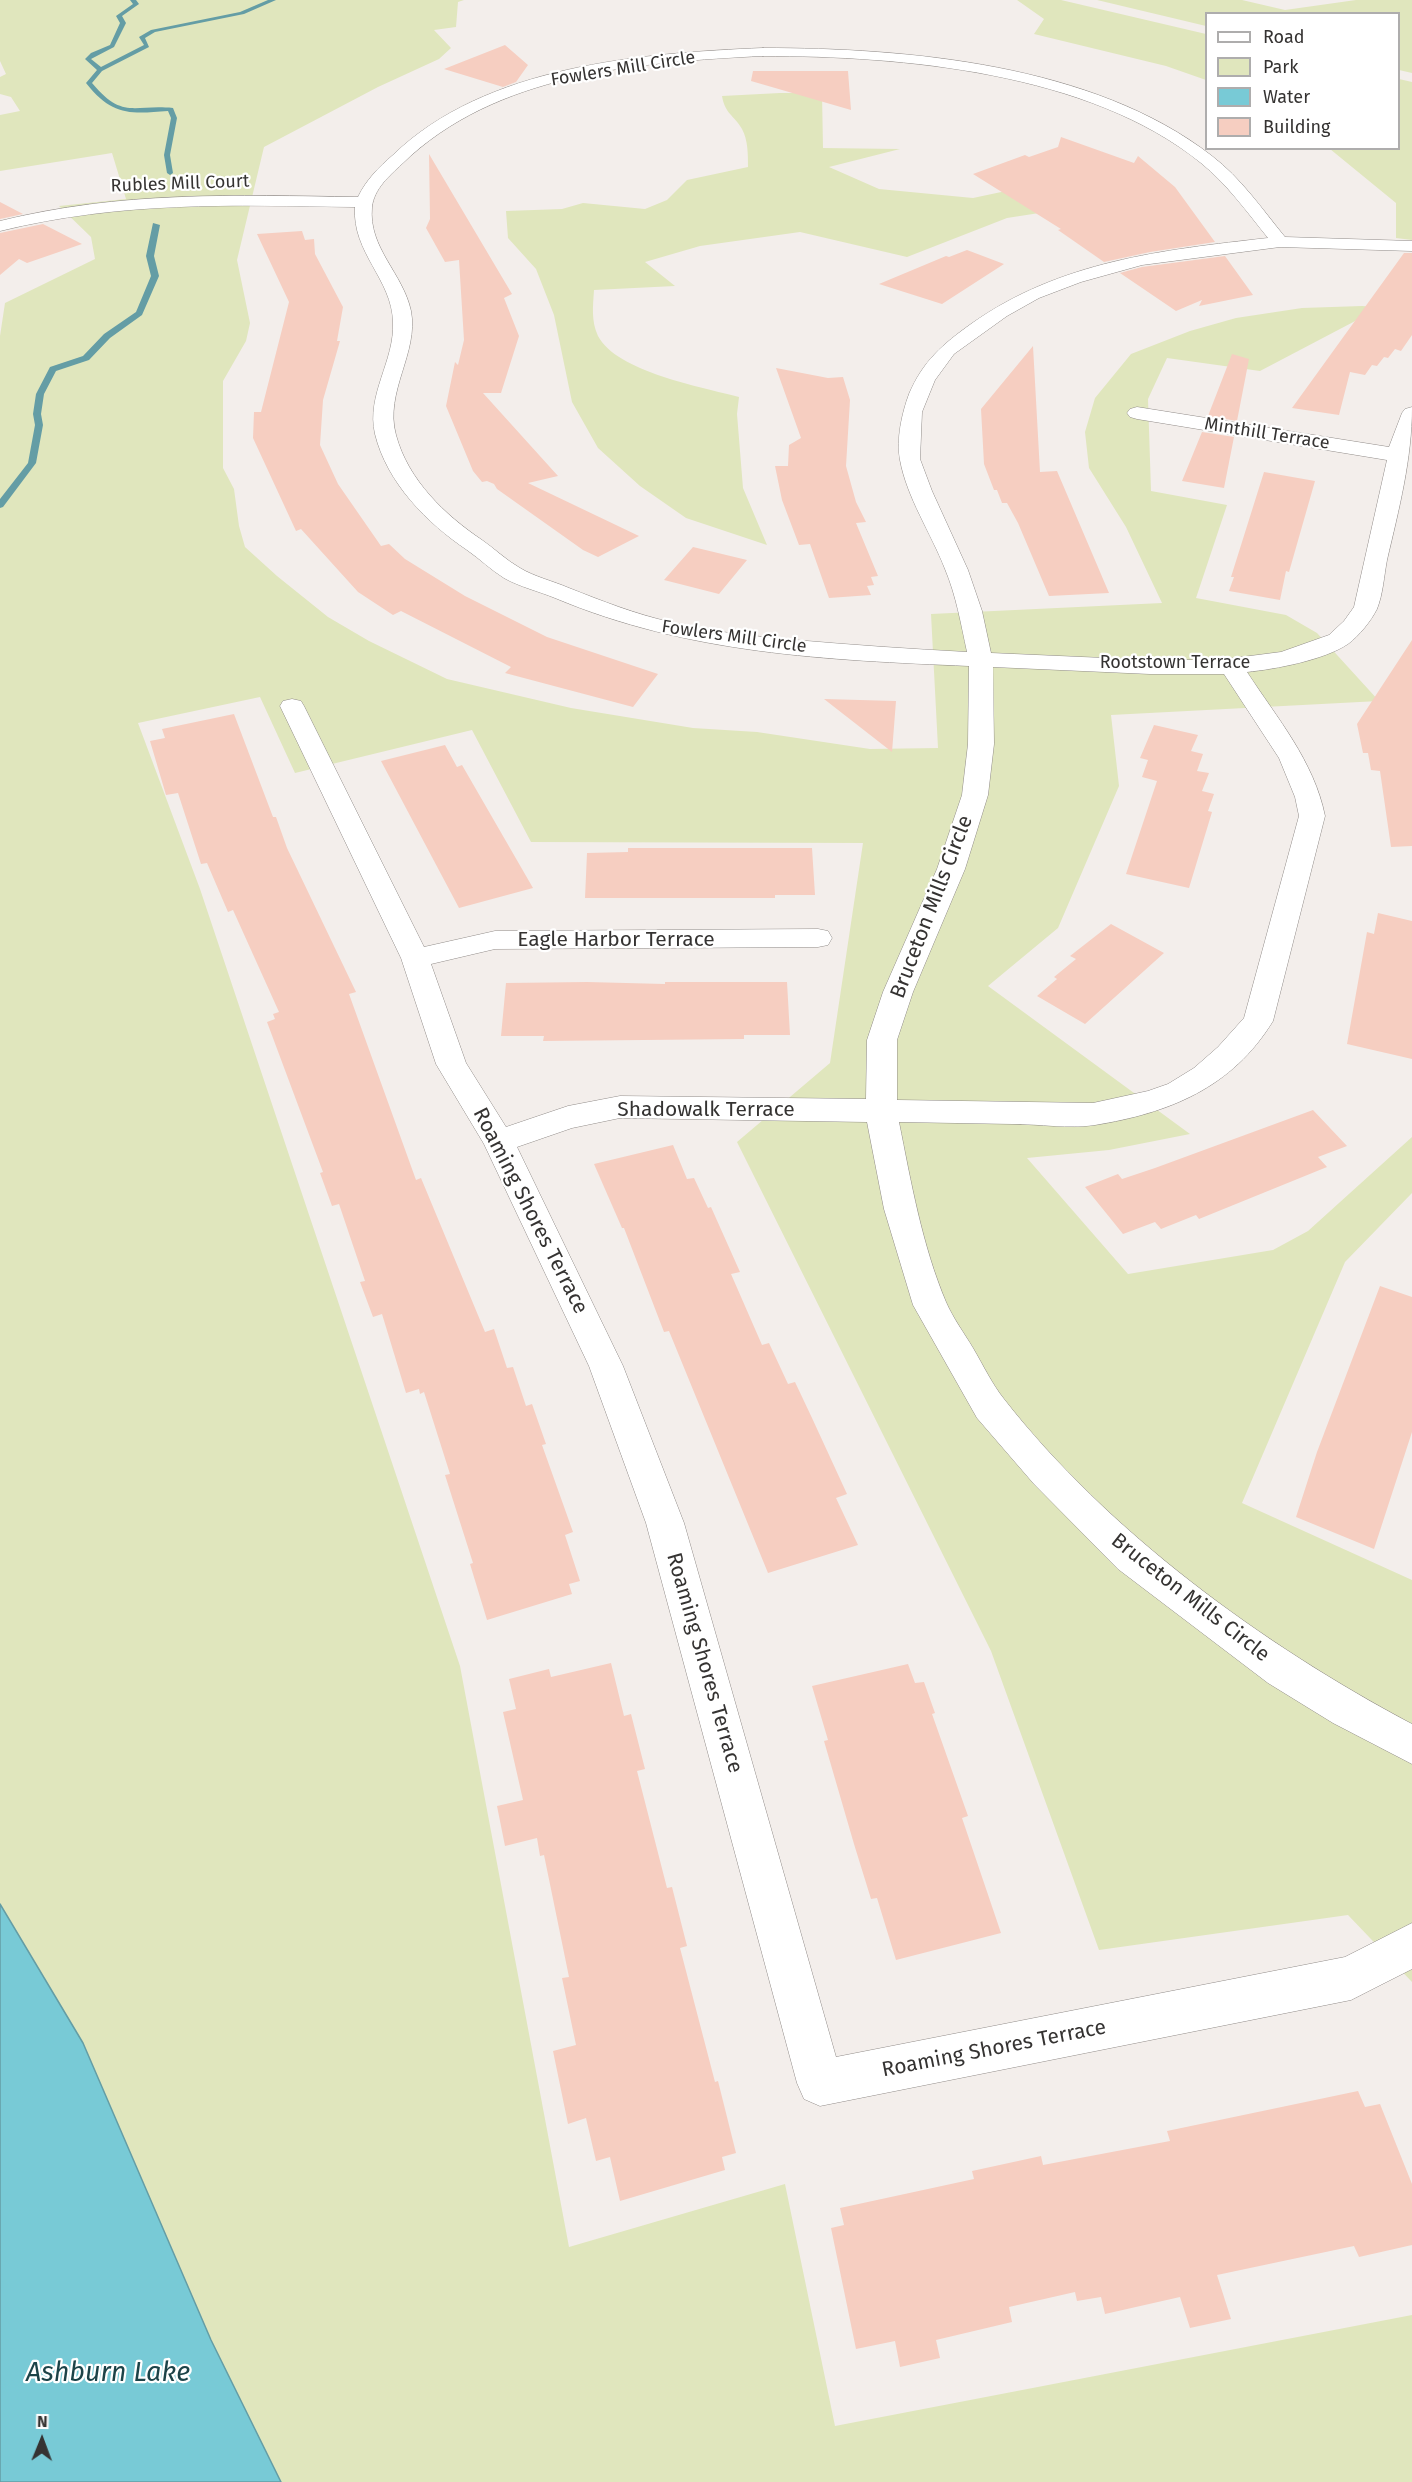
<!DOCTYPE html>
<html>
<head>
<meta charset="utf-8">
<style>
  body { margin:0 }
  #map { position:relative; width:1412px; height:2482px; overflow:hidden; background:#f3eeeb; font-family:"Fira Sans",sans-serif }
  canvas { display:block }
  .legend { position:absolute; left:1205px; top:12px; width:195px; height:138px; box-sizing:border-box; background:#fff; border:2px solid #aeadad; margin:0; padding:8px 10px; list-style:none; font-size:18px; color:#353332 }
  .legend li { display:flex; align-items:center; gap:12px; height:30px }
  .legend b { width:30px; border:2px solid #aeadad }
  .north { position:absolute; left:12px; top:2410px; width:60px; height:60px; -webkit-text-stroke:4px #fff; paint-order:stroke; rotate:1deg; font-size:16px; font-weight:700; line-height:24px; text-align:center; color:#353332 }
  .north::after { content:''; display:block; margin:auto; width:21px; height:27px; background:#353332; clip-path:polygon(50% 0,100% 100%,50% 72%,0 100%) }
</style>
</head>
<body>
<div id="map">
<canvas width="1412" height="2482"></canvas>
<ul class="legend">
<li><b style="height:8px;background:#fff"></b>Road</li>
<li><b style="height:16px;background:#e0e6bd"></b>Park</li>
<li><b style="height:16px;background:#78cad6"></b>Water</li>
<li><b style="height:16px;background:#f6cec1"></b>Building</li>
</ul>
<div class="north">N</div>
</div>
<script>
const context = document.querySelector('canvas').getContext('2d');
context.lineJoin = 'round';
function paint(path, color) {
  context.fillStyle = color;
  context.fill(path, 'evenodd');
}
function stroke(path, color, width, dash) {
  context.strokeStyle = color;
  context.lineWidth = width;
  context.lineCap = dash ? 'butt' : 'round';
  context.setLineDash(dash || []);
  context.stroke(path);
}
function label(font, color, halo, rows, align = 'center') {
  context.font = font + ' "Fira Sans",sans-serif';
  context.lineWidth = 4.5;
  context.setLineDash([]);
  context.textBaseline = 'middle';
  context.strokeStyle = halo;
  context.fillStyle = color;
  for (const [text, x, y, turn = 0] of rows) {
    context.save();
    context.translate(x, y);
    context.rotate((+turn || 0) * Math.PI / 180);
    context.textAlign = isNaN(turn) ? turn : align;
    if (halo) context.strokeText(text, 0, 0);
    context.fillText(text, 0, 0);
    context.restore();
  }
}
paint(new Path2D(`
  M0,0h464l-6,2 -2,25 -22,3 17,18 -12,11 -61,28 -114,60 -27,113 13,63 -4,18 -23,40v87l11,21 5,37 6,21 32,29 51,41 41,24 78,38 124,29 122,20 64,4 113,17 68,-1 -7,-134 231,-11 -36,-76 -37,-59 -4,-36 10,-34 36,-44 59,-23 46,-13 66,-10 60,-2 50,3 -53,10 -99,52 -93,-13 -19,41 3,92 76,14 -31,93 90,17 31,18 62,68 -268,14 8,71 -61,142 -70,58 202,148 -81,16 -82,8 101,116 145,-24 35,-19 104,-94v56l-67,69 -103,241 170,77v402l-64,-67 -249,35 -108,-299 -254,-509 93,-79 33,-220 -332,-1 -59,-112 -177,43 -35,-76 -122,26 62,166 260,777 109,581 216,-63 50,242 577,-111v167h-1131l-70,-142 -128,-297 -83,-139v-1568l5,-33 90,-44 -4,-22 -32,-31 67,-7 -14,-46 -112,18v-56l20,-4 -9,-14 -11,-3v-17l6,-3 -6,-13z
  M1017,0h44l145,34v46l-40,-14 -132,-32 10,-15z
  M1097,0h145l43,10 71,-10h56v73l-13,-3 -1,-56h-192v12z
  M1399,79l13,3v158l-16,-2v-35l-66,-54 68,-1z
  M780,93h42l1,55 77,1 -71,18 50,22 94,9 113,-24 5,31 -84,13 -100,39 -107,-25 -100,14 -55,16 30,24 -81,4c-1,16 -3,31 4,46 19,36 104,51 141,61l-2,17 6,74 24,57 -81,-27 -46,-32 -42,-38 -26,-46 -18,-87 -18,-46 -28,-31 -2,-27 56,-2 21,-6 62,6 22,-9 20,-20 61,-13c0,-13 0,-27 -6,-38 -8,-14 -17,-15 -20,-33z`), '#e0e6bd');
const water = new Path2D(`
  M0,1904l83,139 128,297 70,142h-281z`);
paint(water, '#78cad6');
stroke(water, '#649da5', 1.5);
paint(new Path2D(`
  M130,0h6l3,4 -17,12 4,7 -12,24 -23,12 10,8 43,-22 -5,-8 12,-7 89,-18 28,-12h8l-32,14 -89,18 -10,6 4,9 -47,24 -10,12c31,37 41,21 81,25l4,10 -7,37 3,18 -3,2 -3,-2 -3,-18 7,-37 -3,-7c-38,3 -56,5 -82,-28l11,-13 -12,-11 6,-6 19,-8 10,-22 -4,-7 17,-12z
  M153,223l7,2 -6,31 5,20 -17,39 -32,23 -21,22 -33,11 -12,23 -3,20 2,11 -7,38 -33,44 -3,1v-9l28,-36 7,-38 -2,-11 3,-20 14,-27 33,-11 21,-22 32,-22 15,-36 -5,-20z`), '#649da5');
paint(new Path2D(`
  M505,45l23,20 -12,17 -13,5 -59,-18z
  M753,71h95l3,39 -100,-29z
  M1061,137l73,26 4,-7 37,31 40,55 -65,10 -46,10 -46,-32 3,-1 -88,-55 52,-19 4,2 29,-10z
  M429,154l83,140 -8,4 15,38 -18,57h-18l75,83 -30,7 111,53 -41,21 -15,-7 -86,-61 -3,-5 -7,-3 -5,1 -9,-11 -27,-65 9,-44 3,3 6,-25 -5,-80 -14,2 -19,-34 4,-9z
  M0,202l23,12 -23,5z
  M43,224l39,20 -55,19 -8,-4 -19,16v-42z
  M302,231l3,9 9,-1 1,15 28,53 -6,34h3l-17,59 -3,45 18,39 43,62 8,-2 16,15 60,37 82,41 111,37 -25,33 -128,-34 6,-6 -110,-56 -8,4 -35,-23 -57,-63 -5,2 -43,-93 1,-26h7l28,-110 -32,-68z
  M967,250l37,14 -62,40 -63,-20 67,-28 3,1z
  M1404,253h8v82l-11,16 -6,-2 -7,9 -4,-1 -7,9 -5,-1 -7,10 -15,-3 -11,43 -47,-7z
  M1225,256l28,39 -54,11 3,-6 -26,11 -56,-38 22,-6z
  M1033,346l7,126 17,-1 52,122 -60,3 -31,-73 -11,-20h-5l-5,-13h-3l-10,-26 -3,-55z
  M1232,354l17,5 -12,62 -29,-5z
  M776,368l52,10 15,-1 7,23 -4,66 10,36 10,20 -10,1 22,53 -7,1 3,8 -7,1 4,9 -42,3 -19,-54 -11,1 -17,-45 -7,-34h13l1,-21 12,-7z
  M1202,432l32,5 -10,51 -42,-7z
  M1264,472l51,9 -26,91 -3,-1 -6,29 -51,-9 5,-14h-3z
  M693,547l54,13 -28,34 -55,-14z
  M1412,640v206l-21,1 -11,-76 -9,-1 -3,-17h-5l-6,-29z
  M824,699l72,2 -4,51z
  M234,714l39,103h3l11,31 69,144 -7,2 67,186 5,-2 64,154 9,-3 13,39 6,-1 13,39 6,-2 14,40 -4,1 31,87 -8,3 15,46 -11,3 3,10 -85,26 -17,-56 3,-1 -28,-88 5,-1 -26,-82 -4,2 -1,-5 -13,4 -24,-79 -9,3 -13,-35 5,-1 -26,-77 -7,2 -12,-33 3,-1 -56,-150 8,-3 -2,-5 6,-2 -46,-102 -5,2 -21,-49 -6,1 -23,-71 -12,2 -16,-54 15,-3 -3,-9z
  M1154,725l44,10 -7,16 12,3 -6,17 12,2 -7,18 12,3 -6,17 4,1 -23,76 -63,-14 31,-93 -15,-4 6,-17 -8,-2z
  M445,745l12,22 5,-2 71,123 -74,20 -78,-147z
  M628,848h184l3,47h-40v3h-190l2,-45 41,-1z
  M1378,913l34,8v138l-65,-15 20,-112 7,2z
  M1111,924l53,29 -79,71 -48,-28 20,-17 -3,-2 22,-18 -6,-3z
  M587,982l78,2v-2h122l3,53h-46v4l-201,2 1,-5h-43l5,-53z
  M1313,1110l34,36 -29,11 9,10 -128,52 -3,-4 -35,14 -6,-7 -32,12 -38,-47 33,-13 4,5 33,-11z
  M673,1145l14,34 7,-1 14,30 3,-1 29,65 -9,2 31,71 7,-2 19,41 7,-2 17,36 35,76 -11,4 22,47 -90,28 -99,-242 -5,1 -40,-104h-2l-28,-64z
  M1380,1286l32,11v135l-38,117 -78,-32 21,-65z
  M611,1663l13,53 7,-2 14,55 -8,2 30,117 5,-1 15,59 -7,2 35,134 3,-1 18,72 -14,4 3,13 -105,31 -10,-44 -14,4 -10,-43 -18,6 -15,-73 23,-6 -14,-67 7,-1 -25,-122 -4,1 -3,-18 -32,8 -8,-40 26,-6 -20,-88 13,-3 -7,-30 40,-10 2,8z
  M908,1664l7,19 9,-1 11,31 -3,1 36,102 -6,2 39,115 -105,27 -19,-62 -6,1 -17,-55 -30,-103 4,-1 -16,-54z
  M1358,2091l7,16 15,-3 32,80v61l-53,12 -5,-11 -137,29 14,44 -41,9 -10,-31 -75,17 -4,-17 -24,4 -2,-9 -66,15 3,15 -76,18 4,18 -40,9 -5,-26 -39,8 -25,-121 13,-3 -4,-17 134,-29 -2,-8 69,-15 2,9 127,-24 -3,-10z`), '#f6cec1');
const minor = new Path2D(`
  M763,48c144,0 331,16 449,108 29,22 50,53 73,81l127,4v10l-132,-4 -138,18 -61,17 -42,16 -32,18 -53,38 -19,26 -13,32 -2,47 12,32 36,79 14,41 9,42 159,7h69l62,-8 48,-17 15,-14 10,-14 33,-147 -250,-41 -7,-2 -3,-4 3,-4 7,-2 252,40 13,-34 3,-4 7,-2c0,52 -13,102 -25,153 -3,16 -4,34 -10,49 -6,12 -18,27 -29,35 -24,16 -72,25 -101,28 30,46 67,89 78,144l-52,205c-41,67 -104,92 -178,104 -26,4 -56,-1 -82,-1 -38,-1 -76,-1 -114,-2 12,60 23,123 47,180 7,16 18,31 27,46 10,17 19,36 31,51 104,133 259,246 408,325v40l-79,-41 -65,-40 -150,-114 -84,-85 -57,-66 -64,-113 -29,-96 -17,-87 -247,-4 -48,10 -55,19 106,219 61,157 152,534 509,-100 67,-34v46l-61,31 -531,106 -16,-7 -7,-16 -151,-560 -57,-157 -105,-222 -48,-80 -35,-106 -121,-252 3,-5 9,-2 9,2 3,5 120,241 71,-16 323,-2 10,2 4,7 -4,7 -10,2 -323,2 -64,15 35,99 40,64 62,-21 52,-10 246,3 1,-59 16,-48 54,-123 25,-74 6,-51 1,-78c-142,-6 -281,-12 -414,-68 -17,-7 -35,-11 -51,-20 -13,-8 -24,-19 -37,-28 -40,-27 -80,-67 -92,-116 -9,-40 20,-73 18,-112 -1,-43 -41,-69 -38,-115 -124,-2 -233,-6 -355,24v-10c121,-30 234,-26 358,-24 8,-17 21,-30 35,-42 92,-89 248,-102 370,-107zM763,56c139,0 326,16 438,107 26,21 46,49 67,75 -106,12 -208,23 -297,86 -28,20 -48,37 -62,70 -7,19 -13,45 -9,66 7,38 31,73 45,109 11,26 16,55 22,83 -57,-3 -115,-7 -172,-12 -42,-4 -84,-8 -125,-18 -35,-8 -68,-21 -101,-34 -16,-7 -34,-11 -49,-20 -14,-8 -25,-19 -38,-28 -37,-25 -74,-60 -86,-105 -12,-43 23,-82 15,-124 -8,-38 -43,-63 -39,-104 2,-18 17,-31 30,-43 93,-91 238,-102 361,-108zM993,667l157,7h74l55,84 16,39 4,19 -55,202 -26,29 -24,21 -26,16 -20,7 -55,12 -196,-3v-60l16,-48 52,-123 23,-74 6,-51z`);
stroke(minor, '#918c89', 1);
paint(minor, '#fff');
label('18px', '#353332', '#fff', [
  ["Fowlers Mill Circle",623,69,-9],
  ["Rubles Mill Court",180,184,-2],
  ["Minthill Terrace",1267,434,9],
  ["Fowlers Mill Circle",734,637,8],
  ["Rootstown Terrace",1175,663]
]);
label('21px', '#353332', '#fff', [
  ["Bruceton Mills Circle",932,907,-69],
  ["Eagle Harbor Terrace",616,940],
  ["Shadowalk Terrace",706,1110],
  ["Roaming Shores Terrace",530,1211,63],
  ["Bruceton Mills Circle",1190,1598,38],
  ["Roaming Shores Terrace",704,1663,74],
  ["Roaming Shores Terrace",994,2049,-11]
]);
label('italic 27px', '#1c4348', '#fff', [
  ["Ashburn Lake",108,2373]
]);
</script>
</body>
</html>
